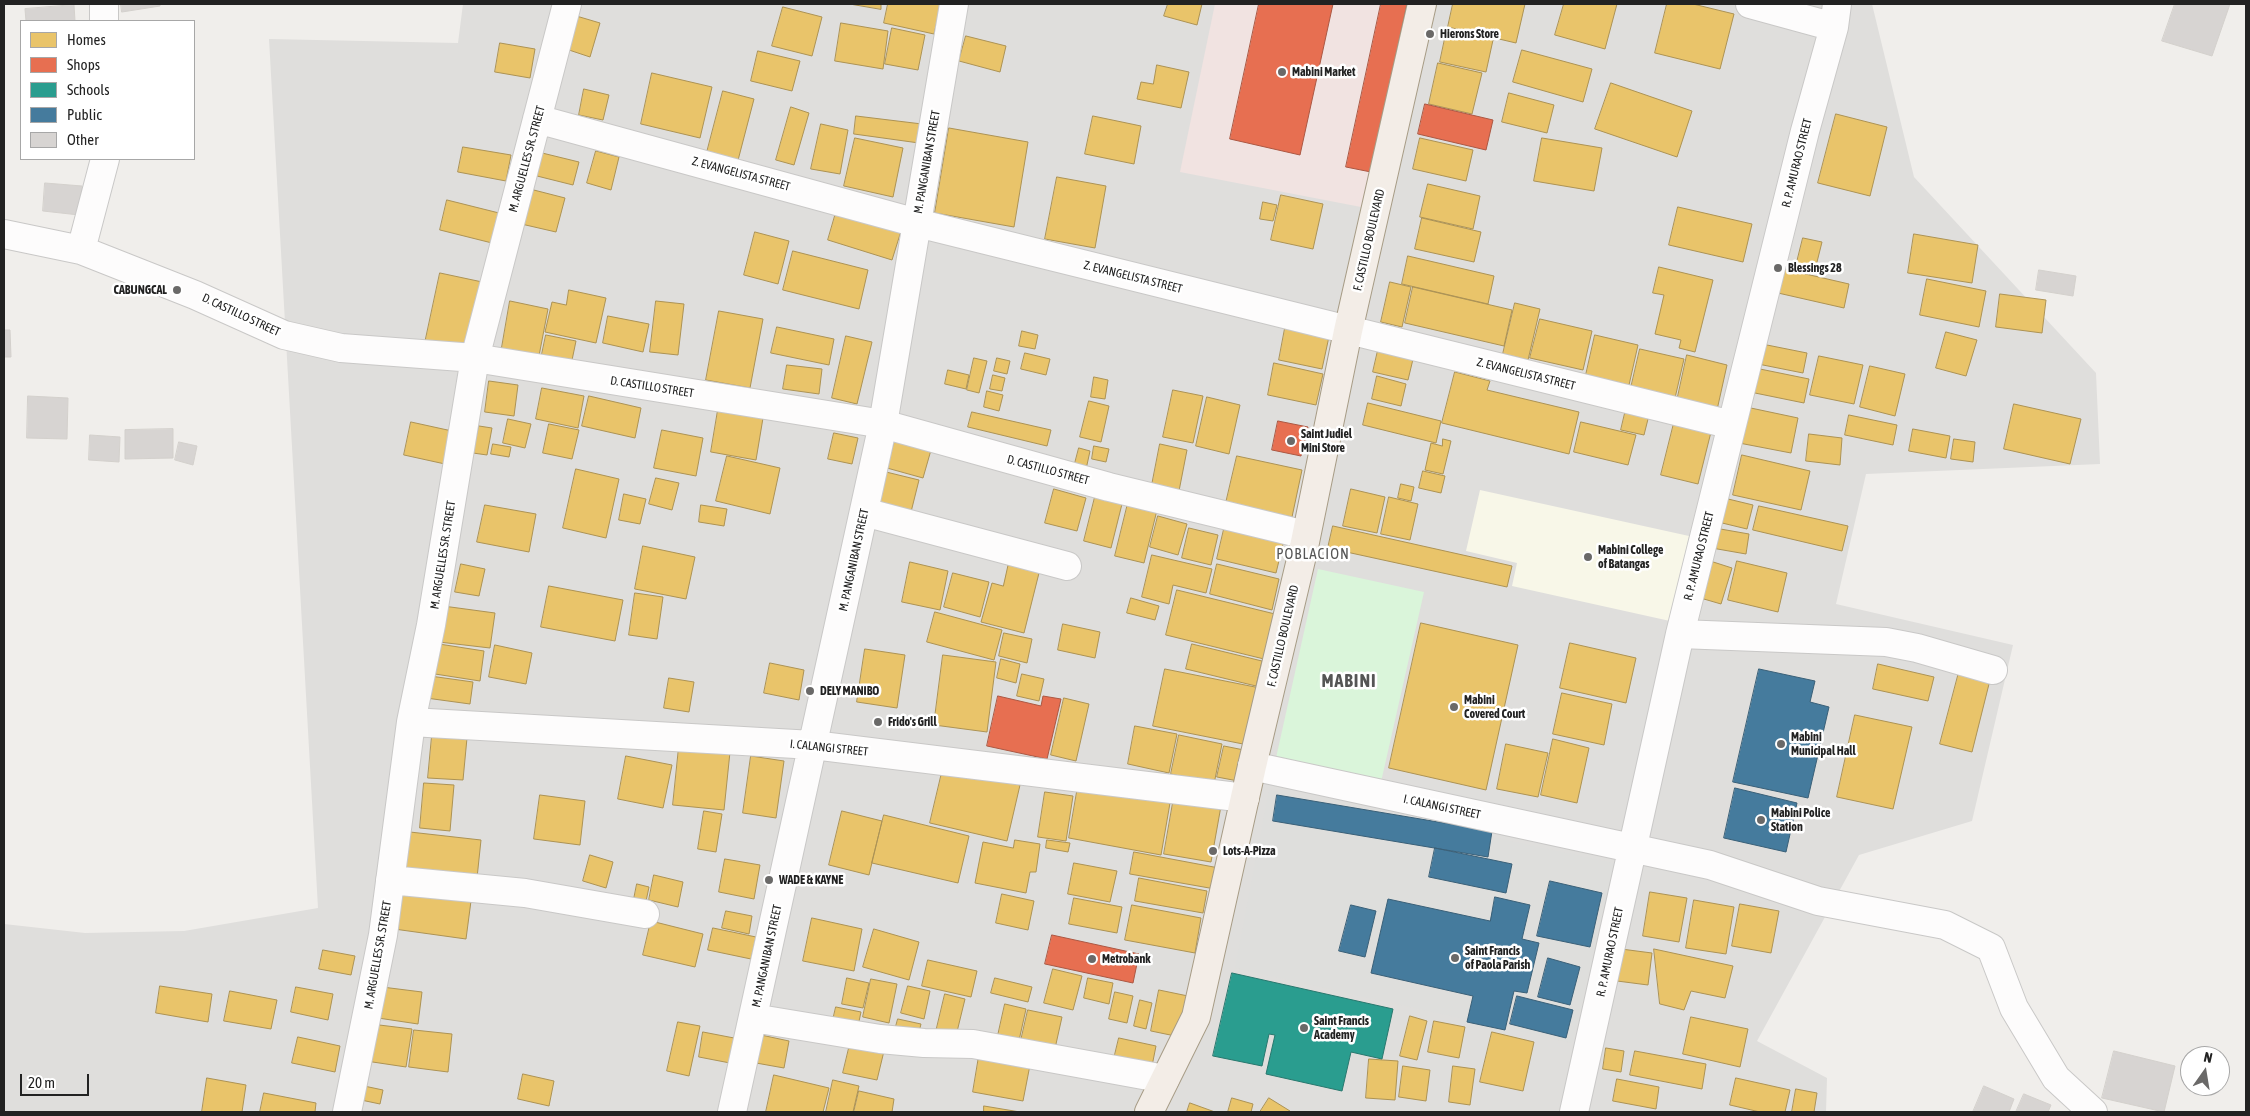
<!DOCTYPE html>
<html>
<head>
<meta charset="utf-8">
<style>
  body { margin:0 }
  #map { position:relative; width:2250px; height:1116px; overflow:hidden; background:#f0eeeb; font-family:"Asap Condensed",sans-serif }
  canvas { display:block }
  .frame { position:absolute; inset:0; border:5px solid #222; pointer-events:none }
  .legend { position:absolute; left:20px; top:20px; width:175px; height:140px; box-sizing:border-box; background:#fff; border:1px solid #a7a7a7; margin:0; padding:6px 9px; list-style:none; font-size:15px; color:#222 }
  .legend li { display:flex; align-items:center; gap:10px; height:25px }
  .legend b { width:25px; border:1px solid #a7a7a7 }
  .north { position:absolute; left:2180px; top:1046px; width:50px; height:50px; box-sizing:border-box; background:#fff; border:1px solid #a7a7a7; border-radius:50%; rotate:13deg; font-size:14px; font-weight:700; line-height:20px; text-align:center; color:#222 }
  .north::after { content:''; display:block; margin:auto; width:18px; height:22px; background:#6a6968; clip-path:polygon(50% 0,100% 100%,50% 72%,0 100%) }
  .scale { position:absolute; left:20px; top:1074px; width:69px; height:22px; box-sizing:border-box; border:2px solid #222; border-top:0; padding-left:6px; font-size:15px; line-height:18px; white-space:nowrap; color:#222; -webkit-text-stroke:4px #fff; paint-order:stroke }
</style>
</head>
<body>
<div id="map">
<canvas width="2250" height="1116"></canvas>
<div class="frame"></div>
<ul class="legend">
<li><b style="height:14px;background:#e9c46a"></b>Homes</li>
<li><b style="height:14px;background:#e76f51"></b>Shops</li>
<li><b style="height:14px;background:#2a9d8f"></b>Schools</li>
<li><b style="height:14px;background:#457b9d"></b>Public</li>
<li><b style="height:14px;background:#d7d4d2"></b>Other</li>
</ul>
<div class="north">N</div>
<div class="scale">20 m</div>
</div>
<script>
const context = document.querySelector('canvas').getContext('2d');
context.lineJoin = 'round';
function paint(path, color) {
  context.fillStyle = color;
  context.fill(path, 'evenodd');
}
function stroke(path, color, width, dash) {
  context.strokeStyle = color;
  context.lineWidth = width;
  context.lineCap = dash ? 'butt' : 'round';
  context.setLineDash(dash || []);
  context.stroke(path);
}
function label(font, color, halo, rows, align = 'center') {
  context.font = font + ' "Asap Condensed",sans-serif';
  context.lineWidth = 5;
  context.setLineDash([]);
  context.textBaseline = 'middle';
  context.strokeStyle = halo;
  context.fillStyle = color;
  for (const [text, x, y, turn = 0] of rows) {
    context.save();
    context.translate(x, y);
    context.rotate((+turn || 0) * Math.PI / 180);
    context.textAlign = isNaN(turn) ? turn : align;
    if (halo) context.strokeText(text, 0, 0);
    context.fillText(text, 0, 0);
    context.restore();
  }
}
paint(new Path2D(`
  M463,4h1409l42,173 182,196 4,91 -234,10 -30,130 177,41 -41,176 -113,34 -102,186 70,37 -1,34h-1822v-188l81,9 99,-2 134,-23 -49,-869 189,4z`), '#dfdedc');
paint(new Path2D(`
  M1215,4h191l-45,203 -181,-35z`), '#f1e3e1');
paint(new Path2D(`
  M1480,490l209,46 -19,85 -158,-35 5,-23 -51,-12z`), '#f8f7e8');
paint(new Path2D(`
  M1269,790l345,73 -42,180 -337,-75z`), '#dededc');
paint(new Path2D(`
  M1318,569l106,23 -43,190 -105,-24z`), '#daf5da');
const homes = new Path2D(`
  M850,4h31v5z
  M888,4h53l-7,30 -50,-11z
  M1168,4h34l-5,21 -33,-9z
  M1453,4h72l-9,39 -68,-16z
  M1564,4h53l-12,45 -50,-14z
  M1667,4h26l41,10 -14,55 -65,-16z
  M783,7l39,10 -10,39 -40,-10z
  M573,15l27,8 -10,34 -27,-9z
  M841,23l47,8 -5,38 -48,-8z
  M892,28l33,7 -7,35 -33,-6z
  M1447,29l46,11 -7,32 -46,-10z
  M966,36l40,10 -6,26 -41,-11z
  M500,43l35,6 -5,29 -35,-6z
  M1522,50l70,19 -9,33 -70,-20z
  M758,51l42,10 -8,30 -41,-10z
  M1438,63l44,10 -10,41 -43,-10z
  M1157,65l32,7 -8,36 -44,-9 4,-17 12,2z
  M652,73l60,14 -12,51 -59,-14z
  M1611,83l81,28 -15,46 -82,-28z
  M584,89l25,6 -6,25 -24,-5z
  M723,91l31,8 -18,69 -31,-8z
  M1509,93l45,12 -7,28 -45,-11z
  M791,107l18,6 -15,52 -18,-5z
  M1836,114l51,13 -17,69 -52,-13z
  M856,116l66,8 -3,19 -65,-9z
  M1093,116l48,10 -7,38 -49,-10z
  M821,124l27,6 -8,44 -29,-5z
  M949,128l79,14 -14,85 -79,-14z
  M855,138l48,10 -10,49 -49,-11z
  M1420,138l53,12 -7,31 -53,-12z
  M1542,138l60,10 -8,43 -60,-10z
  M463,147l48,8 -5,26 -48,-9z
  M534,151l45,11 -6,23 -44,-11z
  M596,151l23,6 -8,33 -24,-7z
  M1057,177l49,9 -11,62 -50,-9z
  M1428,184l52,12 -7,33 -53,-12z
  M526,188l39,10 -9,34 -39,-9z
  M1281,195l42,9 -10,45 -42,-9z
  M447,200l52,13 -7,30 -52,-13z
  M1263,202l14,3 -4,16 -13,-2z
  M1678,207l74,17 -9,38 -74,-17z
  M837,209l65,19 -10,32 -64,-20z
  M1422,218l59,14 -7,30 -59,-13z
  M755,232l34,9 -11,43 -34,-9z
  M1914,234l64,11 -6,38 -64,-10z
  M1803,238l19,4 -7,28 -19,-4z
  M793,251l75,19 -9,39 -76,-19z
  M1408,256l86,20 -6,28 -86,-20z
  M1659,267l54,13 -18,72 -16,-4 2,-8 -26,-6 9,-39 -11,-2z
  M1784,269l65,15 -5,24 -66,-15z
  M440,273l47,10 -14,70 -48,-10z
  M1927,279l59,12 -7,36 -59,-12z
  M1390,282l21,5 -9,40 -21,-5z
  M1413,287l99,23 -8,36 -99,-23z
  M569,290l37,8 -10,45 -51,-11 7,-30 14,3z
  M2000,294l46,6 -4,33 -46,-6z
  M510,301l38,8 -10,52 -37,-8z
  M656,301l28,3 -6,51 -28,-3z
  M1515,303l25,6 -12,51 -25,-6z
  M719,311l44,8 -13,69 -44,-8z
  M608,316l41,8 -6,28 -40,-9z
  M1540,319l52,12 -9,39 -53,-12z
  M1286,323l44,9 -8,37 -43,-9z
  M777,327l57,12 -5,26 -58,-12z
  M1022,331l16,4 -3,14 -16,-3z
  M1946,332l31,8 -11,36 -30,-8z
  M546,335l30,6 -5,24 -30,-6z
  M1595,335l43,10 -9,40 -43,-10z
  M846,336l26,6 -15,62 -25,-6z
  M1762,344l45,9 -4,20 -45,-9z
  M1379,346l35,9 -6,25 -35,-8z
  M1640,349l44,10 -9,39 -44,-10z
  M1025,353l25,6 -4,16 -25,-6z
  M1687,355l40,10 -10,45 -40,-9z
  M1819,356l44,9 -9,39 -44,-9z
  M974,358l13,3 -8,32 -12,-3z
  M997,358l13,3 -3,13 -13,-3z
  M1274,363l49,11 -7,31 -48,-10z
  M787,365l35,4 -3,25 -36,-5z
  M1870,366l35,8 -10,42 -35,-9z
  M1755,368l54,11 -5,24 -54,-11z
  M948,370l21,5 -3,14 -21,-5z
  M1455,372l35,9 -3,9 92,22 -10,42 -127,-31z
  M993,375l12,3 -3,13 -12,-2z
  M1377,376l29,8 -5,22 -29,-7z
  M1094,377l14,3 -3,19 -14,-2z
  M489,381l29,4 -4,31 -29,-4z
  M542,388l42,8 -6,32 -42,-9z
  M1173,390l30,6 -10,47 -30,-6z
  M987,391l16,4 -4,16 -15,-4z
  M589,396l52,12 -6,30 -53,-12z
  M1207,397l33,8 -11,49 -33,-8z
  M1089,401l20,5 -8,36 -21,-5z
  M1368,403l73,18 -5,22 -73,-18z
  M2014,404l67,15 -11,45 -66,-15z
  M1746,407l52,11 -7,35 -52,-10z
  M1626,409l23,6 -5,20 -23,-5z
  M718,410l45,8 -7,42 -45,-8z
  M972,412l79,18 -4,16 -79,-19z
  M1849,415l48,10 -4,20 -48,-10z
  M508,419l23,5 -6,24 -22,-5z
  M411,422l41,9 -7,33 -41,-9z
  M1581,422l55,13 -8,30 -54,-13z
  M1674,423l37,9 -13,52 -37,-9z
  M549,424l30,6 -7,29 -29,-6z
  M479,426l13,2 -5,27 -14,-2z
  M1913,429l37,7 -4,22 -37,-7z
  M662,430l41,8 -7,38 -42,-8z
  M834,433l24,5 -6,26 -24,-5z
  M1809,434l33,4 -2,27 -34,-4z
  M1443,439l8,2 -8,33 -18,-4 6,-27 11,3z
  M1954,439l21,3 -2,20 -22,-3z
  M895,440l36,10 -8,28 -36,-10z
  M493,444l18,3 -2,10 -18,-3z
  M1160,444l27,6 -8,41 -27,-6z
  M1094,446l15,3 -3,13 -14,-3z
  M1079,448l11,3 -5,23 -12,-3z
  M1742,455l68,16 -9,39 -68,-15z
  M727,456l53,12 -10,46 -54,-13z
  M1237,456l65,14 -10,47 -66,-14z
  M576,469l43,10 -13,59 -43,-10z
  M882,471l37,9 -9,36 -37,-9z
  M1423,471l22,5 -4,17 -22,-5z
  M656,478l23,5 -7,27 -23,-6z
  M1401,484l13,3 -3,14 -13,-3z
  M1054,489l32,9 -9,33 -32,-8z
  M1351,489l34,8 -8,36 -34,-7z
  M1096,493l27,7 -12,48 -27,-7z
  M624,494l22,5 -6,25 -21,-4z
  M1389,497l29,7 -8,36 -29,-6z
  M1724,498l29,7 -6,24 -29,-7z
  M1129,499l29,7 -14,57 -29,-7z
  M485,505l51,9 -7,38 -52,-10z
  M701,505l26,4 -3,17 -25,-4z
  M1759,506l89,20 -6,25 -89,-21z
  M1158,516l29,8 -9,31 -28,-8z
  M1225,525l59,15 -8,33 -59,-14z
  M1333,526l179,40 -5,21 -179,-39z
  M1709,527l40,7 -3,20 -40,-7z
  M1189,528l29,7 -7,30 -29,-7z
  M643,546l52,11 -9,42 -51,-10z
  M1152,555l60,14 -6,24 -33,-8 -4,19 -27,-7z
  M1010,558l31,7 -17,68 -43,-11 11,-39 11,3z
  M1707,560l25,8 -11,36 -24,-7z
  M1737,561l50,12 -9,39 -50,-12z
  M910,562l38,9 -8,39 -38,-8z
  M461,564l24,5 -6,27 -24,-4z
  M1217,564l62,15 -7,31 -62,-16z
  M953,573l36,9 -9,35 -36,-10z
  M549,586l74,14 -8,41 -74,-14z
  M1177,590l98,24 -11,45 -98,-24z
  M635,593l28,4 -6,42 -28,-4z
  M1131,598l28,8 -4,14 -28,-7z
  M443,606l52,7 -5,35 -51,-6z
  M935,612l67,18 -8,30 -67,-18z
  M1421,623l97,22 -32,145 -97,-22z
  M1063,624l37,8 -5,26 -37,-8z
  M1004,633l28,6 -5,24 -28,-7z
  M1570,643l66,15 -10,45 -66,-15z
  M439,644l45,7 -4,30 -45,-7z
  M1192,644l70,17 -6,25 -70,-17z
  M495,645l37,8 -6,31 -37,-7z
  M865,649l40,6 -8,53 -40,-6z
  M943,655l53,7 -9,70 -53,-7z
  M1001,659l19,5 -4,19 -19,-5z
  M770,663l34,7 -5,30 -35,-7z
  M1878,664l56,13 -6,24 -55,-12z
  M1165,669l95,19 -12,57 -95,-19z
  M1959,672l31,8 -18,72 -32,-8z
  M1022,674l22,5 -5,22 -22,-5z
  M430,676l43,6 -3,22 -44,-6z
  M669,678l25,4 -5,30 -25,-4z
  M1562,693l50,11 -8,41 -51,-11z
  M1064,698l25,6 -13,57 -25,-6z
  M1855,715l57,12 -19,82 -56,-12z
  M1135,726l42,8 -8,39 -41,-9z
  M1179,735l43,9 -8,40 -43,-10z
  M432,736l35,2 -4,42 -35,-2z
  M1553,739l36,9 -12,55 -36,-8z
  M1506,744l42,9 -10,44 -41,-8z
  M1224,746l20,4 -6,31 -21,-4z
  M679,747l51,5 -6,58 -51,-5z
  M626,756l46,9 -9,43 -45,-9z
  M751,756l33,5 -8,57 -33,-5z
  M943,768l77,17 -13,56 -77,-18z
  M424,783l30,2 -4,46 -30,-3z
  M1078,786l92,17 -9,52 -92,-17z
  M1045,792l28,4 -7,45 -28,-4z
  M540,795l45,6 -5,44 -46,-6z
  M1174,797l47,9 -10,56 -47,-8z
  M704,811l18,3 -6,38 -18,-3z
  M842,811l40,10 -13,54 -40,-10z
  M884,815l85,21 -11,47 -86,-20z
  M401,831l80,9 -4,38 -80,-9z
  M1015,840l25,4 -4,28h-6l-4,21 -51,-10 8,-41 30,6z
  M1047,840l23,3 -2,9 -22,-4z
  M1134,852l85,16 -4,21 -85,-15z
  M590,855l23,7 -7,26 -23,-7z
  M725,859l35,6 -6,34 -35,-7z
  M1074,863l43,8 -7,31 -42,-8z
  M654,875l29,7 -5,25 -29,-7z
  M1139,878l68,13 -4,22 -68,-12z
  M637,884l12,3 -4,19 -12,-2z
  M398,892l73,9 -5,38 -72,-10z
  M1650,892l37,6 -8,44 -36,-6z
  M1002,894l32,7 -6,29 -32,-7z
  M1074,898l48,9 -5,26 -48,-9z
  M1694,900l40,7 -8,47 -40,-6z
  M1740,904l39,7 -8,42 -39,-7z
  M1132,905l69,13 -6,35 -70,-13z
  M726,911l26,5 -3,18 -27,-6z
  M812,918l50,11 -8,42 -51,-10z
  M651,921l52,13 -8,33 -52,-12z
  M713,928l43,9 -5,22 -43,-9z
  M874,929l45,13 -10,38 -46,-13z
  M1621,949l31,4 -4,32 -31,-4z
  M1654,949l79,17 -8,32 -34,-7 -7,19 -24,-6z
  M323,950l32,6 -4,19 -32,-6z
  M928,960l49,11 -6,26 -49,-11z
  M1053,969l29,7 -9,34 -29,-7z
  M847,978l22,5 -6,25 -21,-4z
  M995,978l37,9 -4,15 -37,-9z
  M1088,978l25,5 -4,21 -25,-6z
  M871,979l26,5 -8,39 -26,-6z
  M160,986l52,8 -4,28 -52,-9z
  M908,986l22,5 -6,28 -23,-6z
  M296,987l37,7 -5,26 -37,-8z
  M382,987l40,5 -4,32 -40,-6z
  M1159,990l29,6 -8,41 -29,-6z
  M230,991l47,9 -6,29 -47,-8z
  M1115,992l18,4 -6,27 -18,-4z
  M945,994l20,5 -10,41 -20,-4z
  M1140,1000l12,3 -6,26 -12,-3z
  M1005,1004l21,5 -8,36 -21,-5z
  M836,1007l25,5 -3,14 -25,-6z
  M1028,1010l34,7 -8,36 -34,-8z
  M1410,1016l17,5 -10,39 -17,-4z
  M1691,1017l57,12 -8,38 -57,-13z
  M898,1019l23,5 -3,12 -23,-6z
  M1434,1021l31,6 -6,31 -31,-6z
  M678,1022l22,4 -11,50 -22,-5z
  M371,1024l41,5 -6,38 -40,-6z
  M414,1030l38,4 -4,38 -39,-5z
  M703,1032l31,6 -4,25 -31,-6z
  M1492,1032l42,10 -11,49 -43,-9z
  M761,1035l28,6 -5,27 -28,-5z
  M298,1037l42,9 -5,26 -43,-9z
  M1119,1038l37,8 -5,25 -38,-8z
  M850,1044l34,7 -7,29 -34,-7z
  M1606,1048l18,3 -3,21 -18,-3z
  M1635,1051l71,13 -4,25 -72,-14z
  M979,1056l51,9 -7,36 -50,-9z
  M1369,1059l29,2 -3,39 -29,-2z
  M1403,1066l27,4 -4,31 -27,-4z
  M1453,1066l22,3 -5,36 -21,-3z
  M523,1074l31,7 -5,25 -31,-7z
  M774,1075l55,13 -6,24h-57z
  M207,1078l39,7 -4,27h-40z
  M1736,1078l54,12 -5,22h-25l-30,-7z
  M1617,1079l42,8 -3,22 -43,-8z
  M833,1080l26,6 -6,26h-27z
  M364,1086l19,4 -3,14 -19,-4z
  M1796,1089l21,4 -3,19h-22z
  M859,1091l35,8 -2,13h-38z
  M264,1093l52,10 -1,9h-55z
  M1232,1098l21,6 -2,8h-23z
  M1269,1098l21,13 -1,1h-29z
  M1190,1103l25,9h-28z
  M984,1106l36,6h-36z`);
paint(homes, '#e9c46a');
stroke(homes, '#ad9354', 1);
const shops = new Path2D(`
  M1259,4h74l-33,151 -70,-16z
  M1381,4h26l-36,168 -25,-5z
  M1425,104l68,16 -7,30 -68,-16z
  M1278,421l30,6 -7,29 -29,-6z
  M998,696l43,10 2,-10 18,3 -14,60 -60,-13z
  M1052,935l87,19 -6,29 -88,-19z`);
paint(shops, '#e76f51');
stroke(shops, '#ac5843', 1);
const schools = new Path2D(`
  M1232,973l161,36 -11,50 -31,-7 -9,39 -76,-17 9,-39 -6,-1 -7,32 -49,-10z`);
paint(schools, '#2a9d8f');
stroke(schools, '#28786e', 1);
const public = new Path2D(`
  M1759,669l56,12 -5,21 19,5 -21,91 -75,-16z
  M1735,788l62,15 -11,49 -62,-14z
  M1277,795l215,36 -4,26 -215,-36z
  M1435,848l77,16 -6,29 -77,-16z
  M1550,881l52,12 -12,54 -53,-11z
  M1495,897l35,8 -8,34 17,4 -12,50 -13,-2 -9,39 -38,-8 6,-26 -102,-23 17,-74 102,22z
  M1351,905l25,6 -11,46 -26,-6z
  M1548,958l32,9 -10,38 -32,-8z
  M1517,996l56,14 -7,28 -56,-14z`);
paint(public, '#457b9d');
stroke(public, '#3a6078', 1);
const building = new Path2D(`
  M121,4h39v2l-38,6z
  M2175,4h55l-18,52 -50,-15z
  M74,5l1,16h-49l-1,-12z
  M45,183l37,3 -3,29 -36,-4z
  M2039,270l37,6 -3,20 -37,-6z
  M4,330h6l1,27h-7z
  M28,396l40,2 -1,41 -40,-1z
  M173,429v29l-48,1v-29z
  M90,435l30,2 -1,25 -30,-2z
  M179,442l18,4 -4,19 -18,-5z
  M2114,1051l61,15 -11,46 -62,-14z
  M1984,1086l30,13 -5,13h-36z
  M2024,1094l27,11 -3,7h-32z`);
paint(building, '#d7d4d2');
stroke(building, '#d3d0cc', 1);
const minor = new Path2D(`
  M104,4v17
  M1750,4l84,23
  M537,119l380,104 815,202
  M4,234l77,16 114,45 89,40 57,13 134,10 408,66 226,63 197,48
  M81,250l24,-91
  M864,512l203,54
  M1680,634l206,8 31,6 76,22
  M411,722l402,23 432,53
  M1252,766l458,99 108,36 127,24 46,23 23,60 42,70 37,34
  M390,880l135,13 120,21
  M753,1018l127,21 44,4 49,1 192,35
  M347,1112l36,-177 28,-213 20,-97 44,-267 92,-354
  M732,1112l151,-688 71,-420
  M1574,1112l106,-478 125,-503 29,-104 3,-23`);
const major = new Path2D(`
  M1149,1112l47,-95 56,-251 52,-219 44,-216 74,-327`);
stroke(minor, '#c9c8c7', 30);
stroke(major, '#a79c86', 30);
stroke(minor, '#fdfcfc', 28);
stroke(major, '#f3ede7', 28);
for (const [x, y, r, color] of [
  [1430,34,5,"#6a6968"],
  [1282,72,5,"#6a6968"],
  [1778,268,5,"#6a6968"],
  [177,290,5,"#6a6968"],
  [1291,441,5,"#6a6968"],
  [1588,557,5,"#6a6968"],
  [810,691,5,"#6a6968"],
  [1454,707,5,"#6a6968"],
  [878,722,5,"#6a6968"],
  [1781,744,5,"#6a6968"],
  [1761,820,5,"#6a6968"],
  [1213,851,5,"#6a6968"],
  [769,880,5,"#6a6968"],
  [1455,958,5,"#6a6968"],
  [1092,959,5,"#6a6968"],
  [1304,1028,5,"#6a6968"]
]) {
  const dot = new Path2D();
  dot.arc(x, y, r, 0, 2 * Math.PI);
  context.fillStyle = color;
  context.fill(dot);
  stroke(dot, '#fff', 2);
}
label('bold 12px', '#222', '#fff', [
  ["Hierons Store",1440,34],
  ["Mabini Market",1292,72],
  ["Blessings 28",1788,268],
  ["CABUNGCAL",167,290,"right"],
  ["Saint Judiel",1301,434],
  ["Mini Store",1301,448],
  ["Mabini College",1598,550],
  ["of Batangas",1598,564],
  ["DELY MANIBO",820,691],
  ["Mabini",1464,700],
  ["Covered Court",1464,714],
  ["Frido's Grill",888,722],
  ["Mabini",1791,737],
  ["Municipal Hall",1791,751],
  ["Mabini Police",1771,813],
  ["Station",1771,827],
  ["Lots-A-Pizza",1223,851],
  ["WADE & KAYNE",779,880],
  ["Saint Francis",1465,951],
  ["of Paola Parish",1465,965],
  ["Metrobank",1102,959],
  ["Saint Francis",1314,1021],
  ["Academy",1314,1035]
], 'left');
label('12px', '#222', '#fff', [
  ["M. ARGUELLES SR. STREET",527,159,-75],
  ["M. PANGANIBAN STREET",927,162,-80],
  ["R. P. AMURAO STREET",1797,163,-76],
  ["Z. EVANGELISTA STREET",741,174,15],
  ["F. CASTILLO BOULEVARD",1369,240,-77],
  ["Z. EVANGELISTA STREET",1133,277,14],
  ["D. CASTILLO STREET",241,315,25],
  ["Z. EVANGELISTA STREET",1526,374,14],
  ["D. CASTILLO STREET",652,387,9],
  ["D. CASTILLO STREET",1048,470,15],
  ["M. ARGUELLES SR. STREET",443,555,-81],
  ["R. P. AMURAO STREET",1699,556,-76],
  ["M. PANGANIBAN STREET",854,560,-78],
  ["F. CASTILLO BOULEVARD",1283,636,-77],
  ["I. CALANGI STREET",829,748,6],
  ["I. CALANGI STREET",1442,807,12],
  ["R. P. AMURAO STREET",1610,952,-78],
  ["M. ARGUELLES SR. STREET",378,955,-80],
  ["M. PANGANIBAN STREET",767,956,-78]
]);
context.letterSpacing = '1px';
label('15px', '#555', '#fff', [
  ["POBLACION",1313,554]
]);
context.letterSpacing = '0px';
context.letterSpacing = '1px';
label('bold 18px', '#555', '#fff', [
  ["MABINI",1349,681]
]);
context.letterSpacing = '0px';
</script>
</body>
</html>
